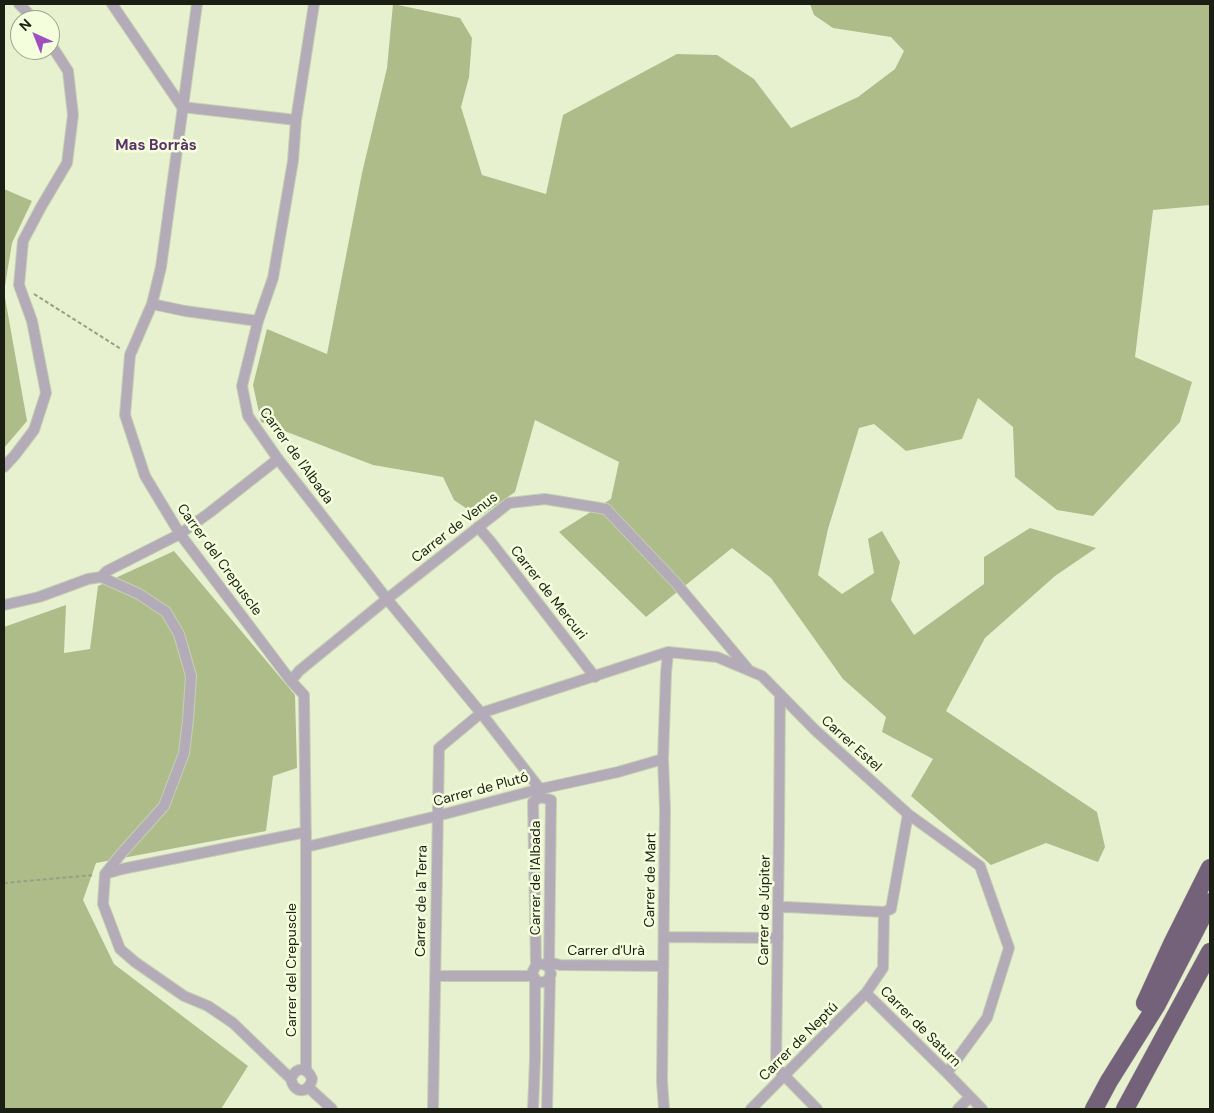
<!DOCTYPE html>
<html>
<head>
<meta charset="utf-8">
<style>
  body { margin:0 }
  #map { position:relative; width:1214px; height:1113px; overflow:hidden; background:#e7f1d0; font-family:"DM Sans",sans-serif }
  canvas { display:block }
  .frame { position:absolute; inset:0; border:5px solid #1b1e12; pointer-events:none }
  .north { position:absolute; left:10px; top:10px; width:50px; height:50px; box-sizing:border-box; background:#f4fedd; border:1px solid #9da48c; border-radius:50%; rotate:316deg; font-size:14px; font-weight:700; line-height:20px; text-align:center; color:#1b1e12 }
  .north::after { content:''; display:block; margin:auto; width:18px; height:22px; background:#a04fc0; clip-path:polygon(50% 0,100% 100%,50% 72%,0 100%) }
</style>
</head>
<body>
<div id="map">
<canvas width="1214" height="1113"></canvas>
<div class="frame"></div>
<div class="north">N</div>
</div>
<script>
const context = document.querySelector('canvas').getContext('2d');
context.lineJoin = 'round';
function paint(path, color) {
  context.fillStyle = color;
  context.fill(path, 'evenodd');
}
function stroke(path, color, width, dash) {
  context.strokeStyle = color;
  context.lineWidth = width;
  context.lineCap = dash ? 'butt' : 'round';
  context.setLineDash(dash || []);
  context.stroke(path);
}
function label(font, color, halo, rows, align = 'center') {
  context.font = font + ' "DM Sans",sans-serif';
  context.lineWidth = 5;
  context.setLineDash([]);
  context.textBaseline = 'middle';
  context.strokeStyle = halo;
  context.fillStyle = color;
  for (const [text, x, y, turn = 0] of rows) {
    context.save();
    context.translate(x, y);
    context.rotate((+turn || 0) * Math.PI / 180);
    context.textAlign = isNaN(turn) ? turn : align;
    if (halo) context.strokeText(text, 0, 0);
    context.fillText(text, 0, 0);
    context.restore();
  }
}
paint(new Path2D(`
  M393,4l67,14 12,20 -3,39 -8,30 21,68 64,19 17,-79 114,-61 40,1 37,24 37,49 67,-31 37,-28 9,-18 -13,-14 -58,-9 -19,-13 -4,-11h400v201l-57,5 -18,147 57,25 -12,40 -87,94 -36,-6 -42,-33 -2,-50 -35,-29 -16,41 -56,12 -32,-27 -15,4 -31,101 -10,46 24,19 32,-21 -6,-34 14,-8 18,31 -9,38 23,35 70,-51v-27l46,-29 66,20 -41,28 -70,62 -39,73 151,101 8,35 -7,15 -52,-19 -55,22 -80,-69 22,-37 -51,-27 4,-15 -43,-38 -72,-101 -39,-30 -86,69 -87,-85 52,-33 8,-37 -84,-42 -20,72 -36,25 -25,-17 -11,-23 -70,-12 -112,-43 -8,-37 14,-56 60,25 35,-181 25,-105z
  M4,189l28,12 -20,42 -8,49z
  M4,292l23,129 -23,27z
  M174,551l121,144 2,73 -24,8 -7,55 -170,32 -13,37 31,64 134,102 -27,43h-217v-482l62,-22 -2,48 26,-4 8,-63z`), '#aebc8a');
const minor = new Path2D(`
  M19,4l16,16
  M112,4l70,103 114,13
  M197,4l-36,263 -9,37 -22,51 -5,60 20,61 35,58 111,147 13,14 2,152v224
  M314,4l-18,116 -3,41 -20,117 -15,43 -16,65 6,30 30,43 109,140 94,114 59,76v8
  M152,304l33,7 73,10
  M4,467l11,-12 19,-25 12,-37 -14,-72 -13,-36 4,-44 18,-34 26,-44 6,-48 -5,-44 -18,-28
  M478,527l13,15 104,135
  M101,577l6,-6 73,-37 29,-21 69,-54
  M4,605l35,-8 49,-18 13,-2 38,17 27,18 13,22 12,42 -3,44 -4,33 -20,53 -43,48 -16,20 -2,30 17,45 15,13 49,34 24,10 25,17 58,56c3,15 18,15 21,0 -5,-13 -17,-12 -21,0
  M291,681l8,-10 88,-72 122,-96 36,-4 61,10 70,74 72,86
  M780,694l-1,140 -3,233 41,42
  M540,797l11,3 -2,167
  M908,814l-17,95 -7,3 -1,56 -17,25 81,80 35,36
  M306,847l131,-31 103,-27 78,-17 45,-13
  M105,874l17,-5 184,-37
  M778,908l9,-1 97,5
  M664,937l114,1
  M549,962l11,3 103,1
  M536,965l-3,-163 7,-5
  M435,976h98
  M308,1087l24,22
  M433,1109l6,-361 42,-35 187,-61 49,5 45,19 53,54 93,84 72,52 29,82 -22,70 -40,55
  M533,1109l2,-49v-81l-3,-6 4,-8c5,-2 8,-1 13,2l2,7 -3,6c-5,3 -9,3 -13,-1
  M547,1109l3,-132
  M664,1109l-2,-28 3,-272 -2,-50 3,-86 2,-21
  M751,1109l104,-105 11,-11
  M958,1109l12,-12`);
const motorway = new Path2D(`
  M1145,1003l27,-59 38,-76
  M1094,1109l15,-28 47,-75 54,-104
  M1125,1109l85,-157`);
stroke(minor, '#c6cfb2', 12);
stroke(motorway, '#c6cfb2', 19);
stroke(new Path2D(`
  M34,294l87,55
  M4,883l90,-8`), '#989f86', 2, [4, 2.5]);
stroke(minor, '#b4abb8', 10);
stroke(motorway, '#74627b', 18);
label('14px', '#1b1e12', '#f4fedd', [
  ["Carrer de l'Albada",296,456,54],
  ["Carrer de Venus",455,528,-38],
  ["Carrer del Crepuscle",219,560,54],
  ["Carrer de Mercuri",548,593,52],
  ["Carrer Estel",851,744,42],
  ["Carrer de Plutó",481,790,-15],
  ["Carrer de l'Albada",536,878,-90],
  ["Carrer de Mart",651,880,-89],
  ["Carrer de la Terra",422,901,-89],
  ["Carrer de Júpiter",765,910,-89],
  ["Carrer d'Urà",606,951],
  ["Carrer del Crepuscle",292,970,-90],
  ["Carrer de Saturn",920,1027,45],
  ["Carrer de Neptú",799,1042,-45]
]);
label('bold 15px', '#593269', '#f4fedd', [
  ["Mas Borràs",156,146]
]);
</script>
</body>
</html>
